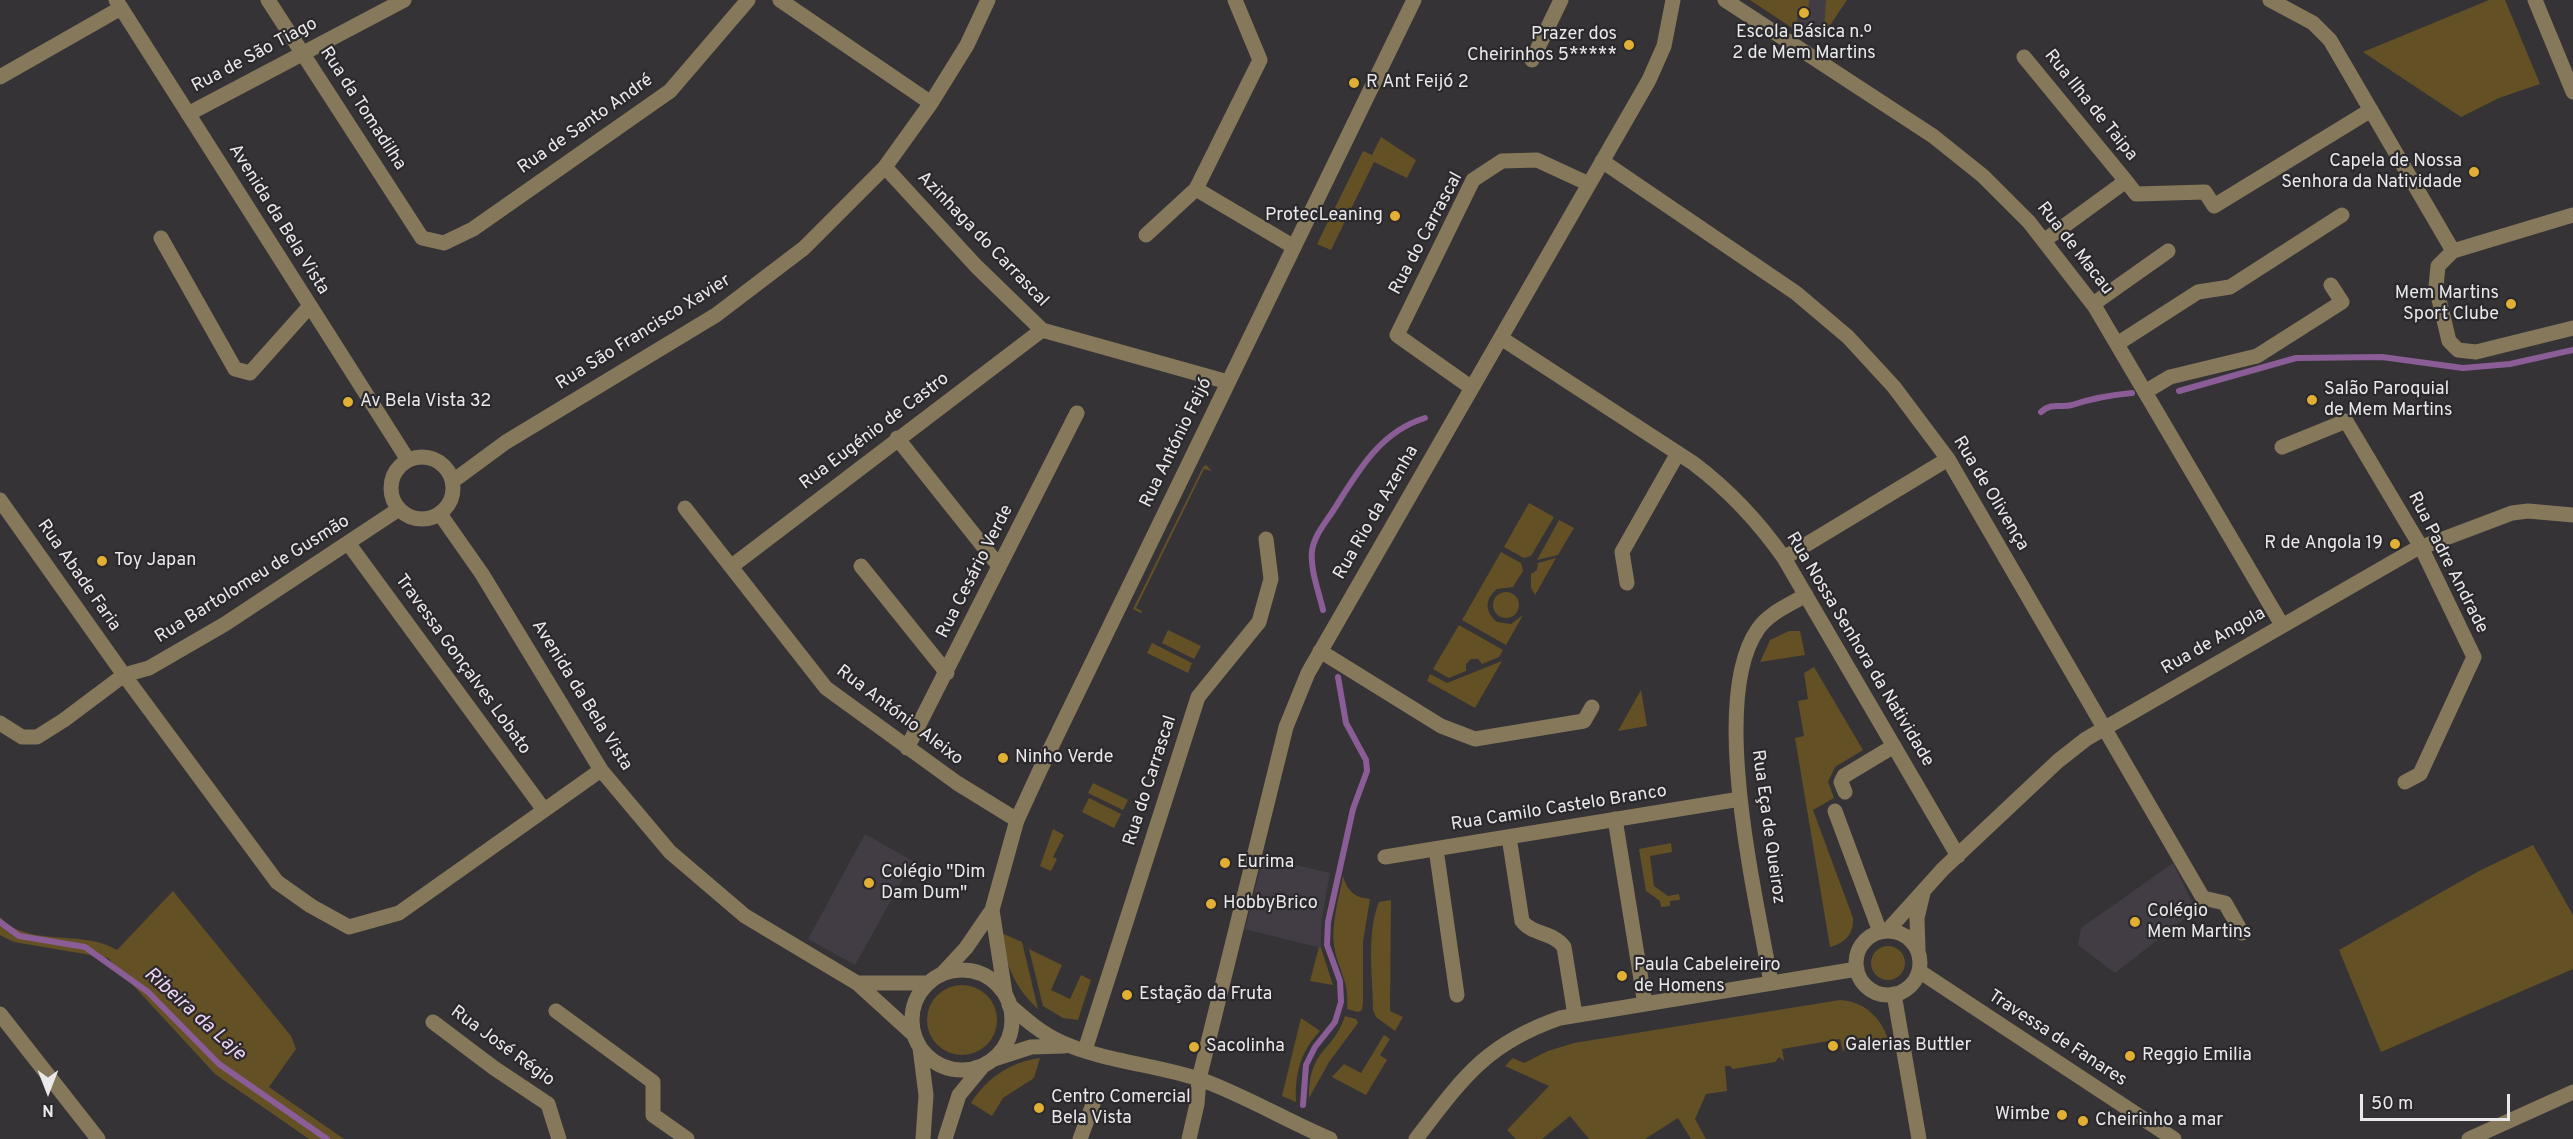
<!DOCTYPE html>
<html>
<head>
<meta charset="utf-8">
<style>
  body { margin:0 }
  #map { position:relative; width:2573px; height:1139px; overflow:hidden; background:#353336; font-family:Overpass,sans-serif }
  canvas { display:block }
  .north { position:absolute; left:18px; top:1061px; width:60px; height:60px; -webkit-text-stroke:4px #2b292c; paint-order:stroke; rotate:180deg; font-size:16px; font-weight:700; line-height:24px; text-align:center; color:#e9e8ea }
  .north::after { content:''; display:block; margin:auto; width:21px; height:27px; background:#e9e8ea; clip-path:polygon(50% 0,100% 100%,50% 72%,0 100%) }
  .scale { position:absolute; left:2360px; top:1094px; width:150px; height:27px; box-sizing:border-box; border:3px solid #e9e8ea; border-top:0; padding-left:8px; font-size:18px; line-height:21px; white-space:nowrap; color:#e9e8ea; -webkit-text-stroke:4px #2b292c; paint-order:stroke }
</style>
</head>
<body>
<div id="map">
<canvas width="2573" height="1139"></canvas>
<div class="north">N</div>
<div class="scale">50 m</div>
</div>
<script>
const context = document.querySelector('canvas').getContext('2d');
context.lineJoin = 'round';
function paint(path, color) {
  context.fillStyle = color;
  context.fill(path, 'evenodd');
}
function stroke(path, color, width, dash) {
  context.strokeStyle = color;
  context.lineWidth = width;
  context.lineCap = dash ? 'butt' : 'round';
  context.setLineDash(dash || []);
  context.stroke(path);
}
function label(font, color, halo, rows, align = 'center') {
  context.font = font + ' Overpass,sans-serif';
  context.lineWidth = 4.5;
  context.setLineDash([]);
  context.textBaseline = 'middle';
  context.strokeStyle = halo;
  context.fillStyle = color;
  for (const [text, x, y, turn = 0] of rows) {
    context.save();
    context.translate(x, y);
    context.rotate((+turn || 0) * Math.PI / 180);
    context.textAlign = isNaN(turn) ? turn : align;
    if (halo) context.strokeText(text, 0, 0);
    context.fillText(text, 0, 0);
    context.restore();
  }
}
paint(new Path2D(`
  M1750,0h97l-21,31 -17,-5 -6,9z
  M865,834l48,27 -58,104 -47,-26z
  M1263,857l67,16 -9,51v24l-76,-19z
  M2173,863l23,47 -81,63 -37,-28 3,-17z`), '#423c44');
paint(new Path2D(`
  M1750,0h59l-1,17 -11,-1v8l12,2 -6,9z
  M1826,0h21l-21,31 -2,-1z
  M2489,0h16l35,84 -41,14 -38,19 -98,-65z
  M1381,137l35,23 -9,18 -33,-16 -43,88 -14,-6 46,-93 9,4z
  M1206,465l6,6 -8,-2 -68,139 6,3 -1,2 -8,-4 70,-142z
  M1529,503l25,14 -23,39 -7,2 -20,-11z
  M1559,520l15,8 -16,27 -21,5z
  M1501,552l20,11 2,8 -10,16 -16,2c-13,10 -12,23 0,33l14,2 12,-9 -17,30 -44,-25z
  M1556,558l-21,37 -4,-7v-14l6,-4 1,-7z
  M1493 605a13 13 0 1 1 26 0a13 13 0 1 1-26 0Z
  M1459,625l44,25 -4,7 -17,7 -4,-5h-7l-5,5v7l-17,7 -16,-9z
  M1168,630l33,16 -7,13 -32,-16z
  M1789,631h11l5,24 -45,7 10,-22z
  M1152,643l40,20 -4,10 -41,-20z
  M1502,661l-27,47 -48,-27 3,-7 17,9z
  M1814,667l49,83 -28,17 -7,15 6,16 -21,12 40,108c1,16 -8,25 -23,29l-35,-209 9,-2 -6,-35 10,-2 -4,-26z
  M1641,690l6,36 -29,5z
  M1093,783l35,17 -5,10 -35,-17z
  M1089,798l32,16 -7,14 -32,-16z
  M1053,829l11,6 -11,22 4,2 -6,12 -11,-5z
  M1671,843l1,9 -22,4 4,30 14,10 11,-2 1,6 -10,1v5l-9,1 -1,-6 -14,-10 -7,-42z
  M2533,845l40,70v54l-192,83 -42,-102 140,-79z
  M1343,876c4,15 12,22 27,23l-7,43v60l-1,8 -4,2 -11,-3c3,-27 -9,-39 -13,-63 -3,-23 5,-48 9,-70z
  M173,891l118,145 5,13 -27,38 75,52h-35l-94,-65 -107,-116 -94,-16 -14,-7v-18c27,31 83,12 117,33z
  M1391,900l-1,111 13,6 -8,14 -19,-14 -3,-7c0,-34 -7,-76 6,-108z
  M1004,934l18,8 16,67c-23,-21 -32,-43 -36,-74z
  M1871 963a17 17 0 1 1 34 0a17 17 0 1 1-34 0Z
  M1319,947l2,1 12,37 -23,-4z
  M1029,949l33,16 -11,25 19,9 11,-24 10,5 -13,40 -15,-2 -20,-12z
  M927 1020a35 35 0 1 1 70 0a35 35 0 1 1-70 0Z
  M1840,1000c25,1 44,20 49,44l-38,6 -5,-4 -3,6 -3,-13 -58,10 2,12 -5,-4 -4,5 -42,7 -3,-3h-5l2,25 -21,3 -11,25 11,20h-15l-13,-21 -33,21h-56l-19,-23 -28,23h-26l-9,-9 42,-44 -44,-20 8,-8 11,5 24,-12 26,-8z
  M1345,1016l11,3 2,4 -29,39 -20,36c0,-50 23,-44 36,-82z
  M1301,1018l19,13c-20,21 -25,43 -24,71l-14,-6z
  M1384,1035l6,4 -10,16 7,5 -21,35 -34,-18 12,-13 17,9z
  M1040,1058l-6,20 -31,20 -11,18 -21,-13c16,-25 39,-41 69,-45z`), '#635024');
stroke(new Path2D(`
  M2179,391l117,-33 86,-1 81,11 47,-4 63,-14
  M2041,412c11,-10 18,-4 31,-7 21,-7 38,-10 60,-12
  M1323,610c-4,-18 -13,-40 -11,-59 2,-15 13,-28 21,-40 24,-38 46,-79 92,-93
  M0,922l19,14 66,11 63,45 71,72 108,75
  M1303,1105l3,-40 9,-18 20,-25 6,-20 -1,-21 -13,-36 1,-23 25,-113 14,-38 -1,-11 -20,-37 -8,-46`), '#8a5d97', 6);
stroke(new Path2D(`
  M116,0l292,460
  M268,0l154,238 22,5 29,-14 197,-138 78,-91
  M780,0l151,103
  M1235,0l25,60 -64,129 98,58
  M1725,0l208,136 50,40 46,46 66,85 187,318
  M2270,0l43,23 17,17 123,211
  M2535,0l38,92
  M2024,57l102,124
  M1532,60l29,-60
  M0,77l121,-69
  M188,114l216,-114
  M1602,161l194,132 52,44 46,50 54,72 255,439 22,5 17,30
  M885,167l91,99 66,64 186,52
  M2573,215l-120,36 -15,15 -2,21 13,54 9,9 18,2 97,-24
  M1146,235l50,-46
  M161,238l74,131 15,4 59,-66
  M2045,240l81,-59 10,13 69,-2 9,14 157,-96
  M2093,304l75,-53
  M1501,338l192,125c36,27 65,58 91,95l174,298
  M2117,344l81,-52 32,-5 112,-72
  M1472,388l-75,-53 76,-155 29,-19 35,-1 52,24
  M2145,392l25,-15 87,-21 85,-54 -11,-17
  M897,438l102,128
  M2282,447l64,-26 75,126 53,110 -54,117 -15,8
  M391 488a31 31 0 1 1 62 0a31 31 0 1 1-62 0Z
  M453,481l53,-39 210,-127 88,-67 81,-81 46,-64 36,-58 21,-45
  M0,500l124,175 153,207 34,24 38,21 50,-14 202,-143
  M685,508l141,180 131,95 60,37
  M440,514l42,60 119,196 69,82 75,64 112,67 56,51
  M348,543l196,267
  M1784,558l164,-99
  M732,566l310,-236
  M861,566l86,107
  M1627,583l-5,-31 56,-99
  M1320,651l121,75 34,13 109,-18 8,-14
  M0,723l22,14h15l27,-17 60,-45 25,-7 76,-44 174,-115
  M907,748l170,-335
  M1845,792l-4,-10 3,-6 50,-30
  M1835,811l45,121
  M1615,819l30,185
  M1509,837l13,84c10,14 32,11 42,26l11,68
  M1436,849l21,146
  M1385,857l355,-58
  M992,910l13,83
  M1887,931l56,-62 115,-108 28,-22 328,-189 98,-37 16,-2 45,4
  M1856 963a32 32 0 1 1 64 0a32 32 0 1 1-64 0Z
  M1918,949l-1,-31 6,-25
  M912 1020a50 50 0 1 1 100 0a50 50 0 1 1-100 0Z
  M1919,971l255,168
  M941,975l25,-27 26,-38 25,-90 23,-50 374,-770
  M857,983h71
  M1771,983c-14,-83 -63,-283 -13,-354 11,-16 31,-24 48,-34
  M1894,994l25,145
  M1009,1005c16,14 32,28 52,37 41,19 97,23 141,38 44,16 85,41 128,59
  M556,1011l97,71v33l34,24
  M0,1014l98,125
  M433,1022l61,46 54,36 11,35
  M920,1048l6,47 -3,44
  M1085,1050l113,-353 61,-75 12,-43 -5,-40
  M994,1059l37,-12 33,-1
  M945,1139l14,-44 24,-29
  M1080,1139l13,-35
  M1189,1139l8,-35 2,-25 87,-352 22,-54 341,-593 15,-34 9,-46
  M1416,1139c46,-60 69,-95 144,-121l297,-49
  M2469,1139l104,-47`), '#86785a', 15);
for (const [x, y, r, color] of [
  [1804,13,6,"#e1af34"],
  [1629,45,6,"#e1af34"],
  [1354,83,6,"#e1af34"],
  [2474,172,6,"#e1af34"],
  [1395,216,6,"#e1af34"],
  [2511,304,6,"#e1af34"],
  [2312,400,6,"#e1af34"],
  [348,402,6,"#e1af34"],
  [2395,544,6,"#e1af34"],
  [102,561,6,"#e1af34"],
  [1003,758,6,"#e1af34"],
  [1225,863,6,"#e1af34"],
  [869,883,6,"#e1af34"],
  [1211,904,6,"#e1af34"],
  [2135,922,6,"#e1af34"],
  [1622,976,6,"#e1af34"],
  [1127,995,6,"#e1af34"],
  [1833,1046,6,"#e1af34"],
  [1194,1047,6,"#e1af34"],
  [2130,1056,6,"#e1af34"],
  [1039,1108,6,"#e1af34"],
  [2062,1115,6,"#e1af34"],
  [2083,1121,6,"#e1af34"]
]) {
  const dot = new Path2D();
  dot.arc(x, y, r, 0, 2 * Math.PI);
  context.fillStyle = color;
  context.fill(dot);
  stroke(dot, '#2b292c', 2);
}
label('18px', '#e9e8ea', '#2b292c', [
  ["Escola Básica n.º",1804,33,"center"],
  ["2 de Mem Martins",1804,54,"center"],
  ["Prazer dos",1617,35,"right"],
  ["Cheirinhos 5*****",1617,56,"right"],
  ["R Ant Feijó 2",1366,83],
  ["Capela de Nossa",2462,162,"right"],
  ["Senhora da Natividade",2462,183,"right"],
  ["ProtecLeaning",1383,216,"right"],
  ["Mem Martins",2499,294,"right"],
  ["Sport Clube",2499,315,"right"],
  ["Salão Paroquial",2324,390],
  ["de Mem Martins",2324,411],
  ["Av Bela Vista 32",360,402],
  ["R de Angola 19",2383,544,"right"],
  ["Toy Japan",114,561],
  ["Ninho Verde",1015,758],
  ["Eurima",1237,863],
  ["Colégio \"Dim",881,873],
  ["Dam Dum\"",881,894],
  ["HobbyBrico",1223,904],
  ["Colégio",2147,912],
  ["Mem Martins",2147,933],
  ["Paula Cabeleireiro",1634,966],
  ["de Homens",1634,987],
  ["Estação da Fruta",1139,995],
  ["Galerias Buttler",1845,1046],
  ["Sacolinha",1206,1047],
  ["Reggio Emilia",2142,1056],
  ["Centro Comercial",1051,1098],
  ["Bela Vista",1051,1119],
  ["Wimbe",2050,1115,"right"],
  ["Cheirinho a mar",2095,1121]
], 'left');
label('18px', '#e9e8ea', '#2b292c', [
  ["Rua de São Tiago",255,56,-28],
  ["Rua Ilha de Taipa",2090,106,51],
  ["Rua da Tomadilha",362,109,57],
  ["Rua de Santo André",586,125,-35],
  ["Avenida da Bela Vista",278,220,58],
  ["Rua do Carrascal",1427,234,-62],
  ["Azinhaga do Carrascal",982,240,46],
  ["Rua de Macau",2074,249,52],
  ["Rua São Francisco Xavier",644,333,-32],
  ["Rua Eugénio de Castro",875,432,-37],
  ["Rua António Feijó",1177,443,-64],
  ["Rua de Olivença",1990,494,59],
  ["Rua Rio da Azenha",1377,513,-60],
  ["Rua Padre Andrade",2447,563,63],
  ["Rua Cesário Verde",976,572,-63],
  ["Rua Abade Faria",78,576,55],
  ["Rua Bartolomeu de Gusmão",253,580,-32],
  ["Rua de Angola",2214,642,-30],
  ["Rua Nossa Senhora da Natividade",1859,650,59],
  ["Travessa Gonçalves Lobato",462,665,54],
  ["Avenida da Bela Vista",581,696,58],
  ["Rua António Aleixo",899,716,37],
  ["Rua do Carrascal",1151,781,-72],
  ["Rua Camilo Castelo Branco",1559,809,-9],
  ["Rua Eça de Queiroz",1767,827,82],
  ["Travessa de Fanares",2057,1039,33],
  ["Rua José Régio",502,1047,36]
]);
label('italic 20px', '#ecd3f4', '#2b292c', [
  ["Ribeira da Laje",194,1015,42]
]);
</script>
</body>
</html>
